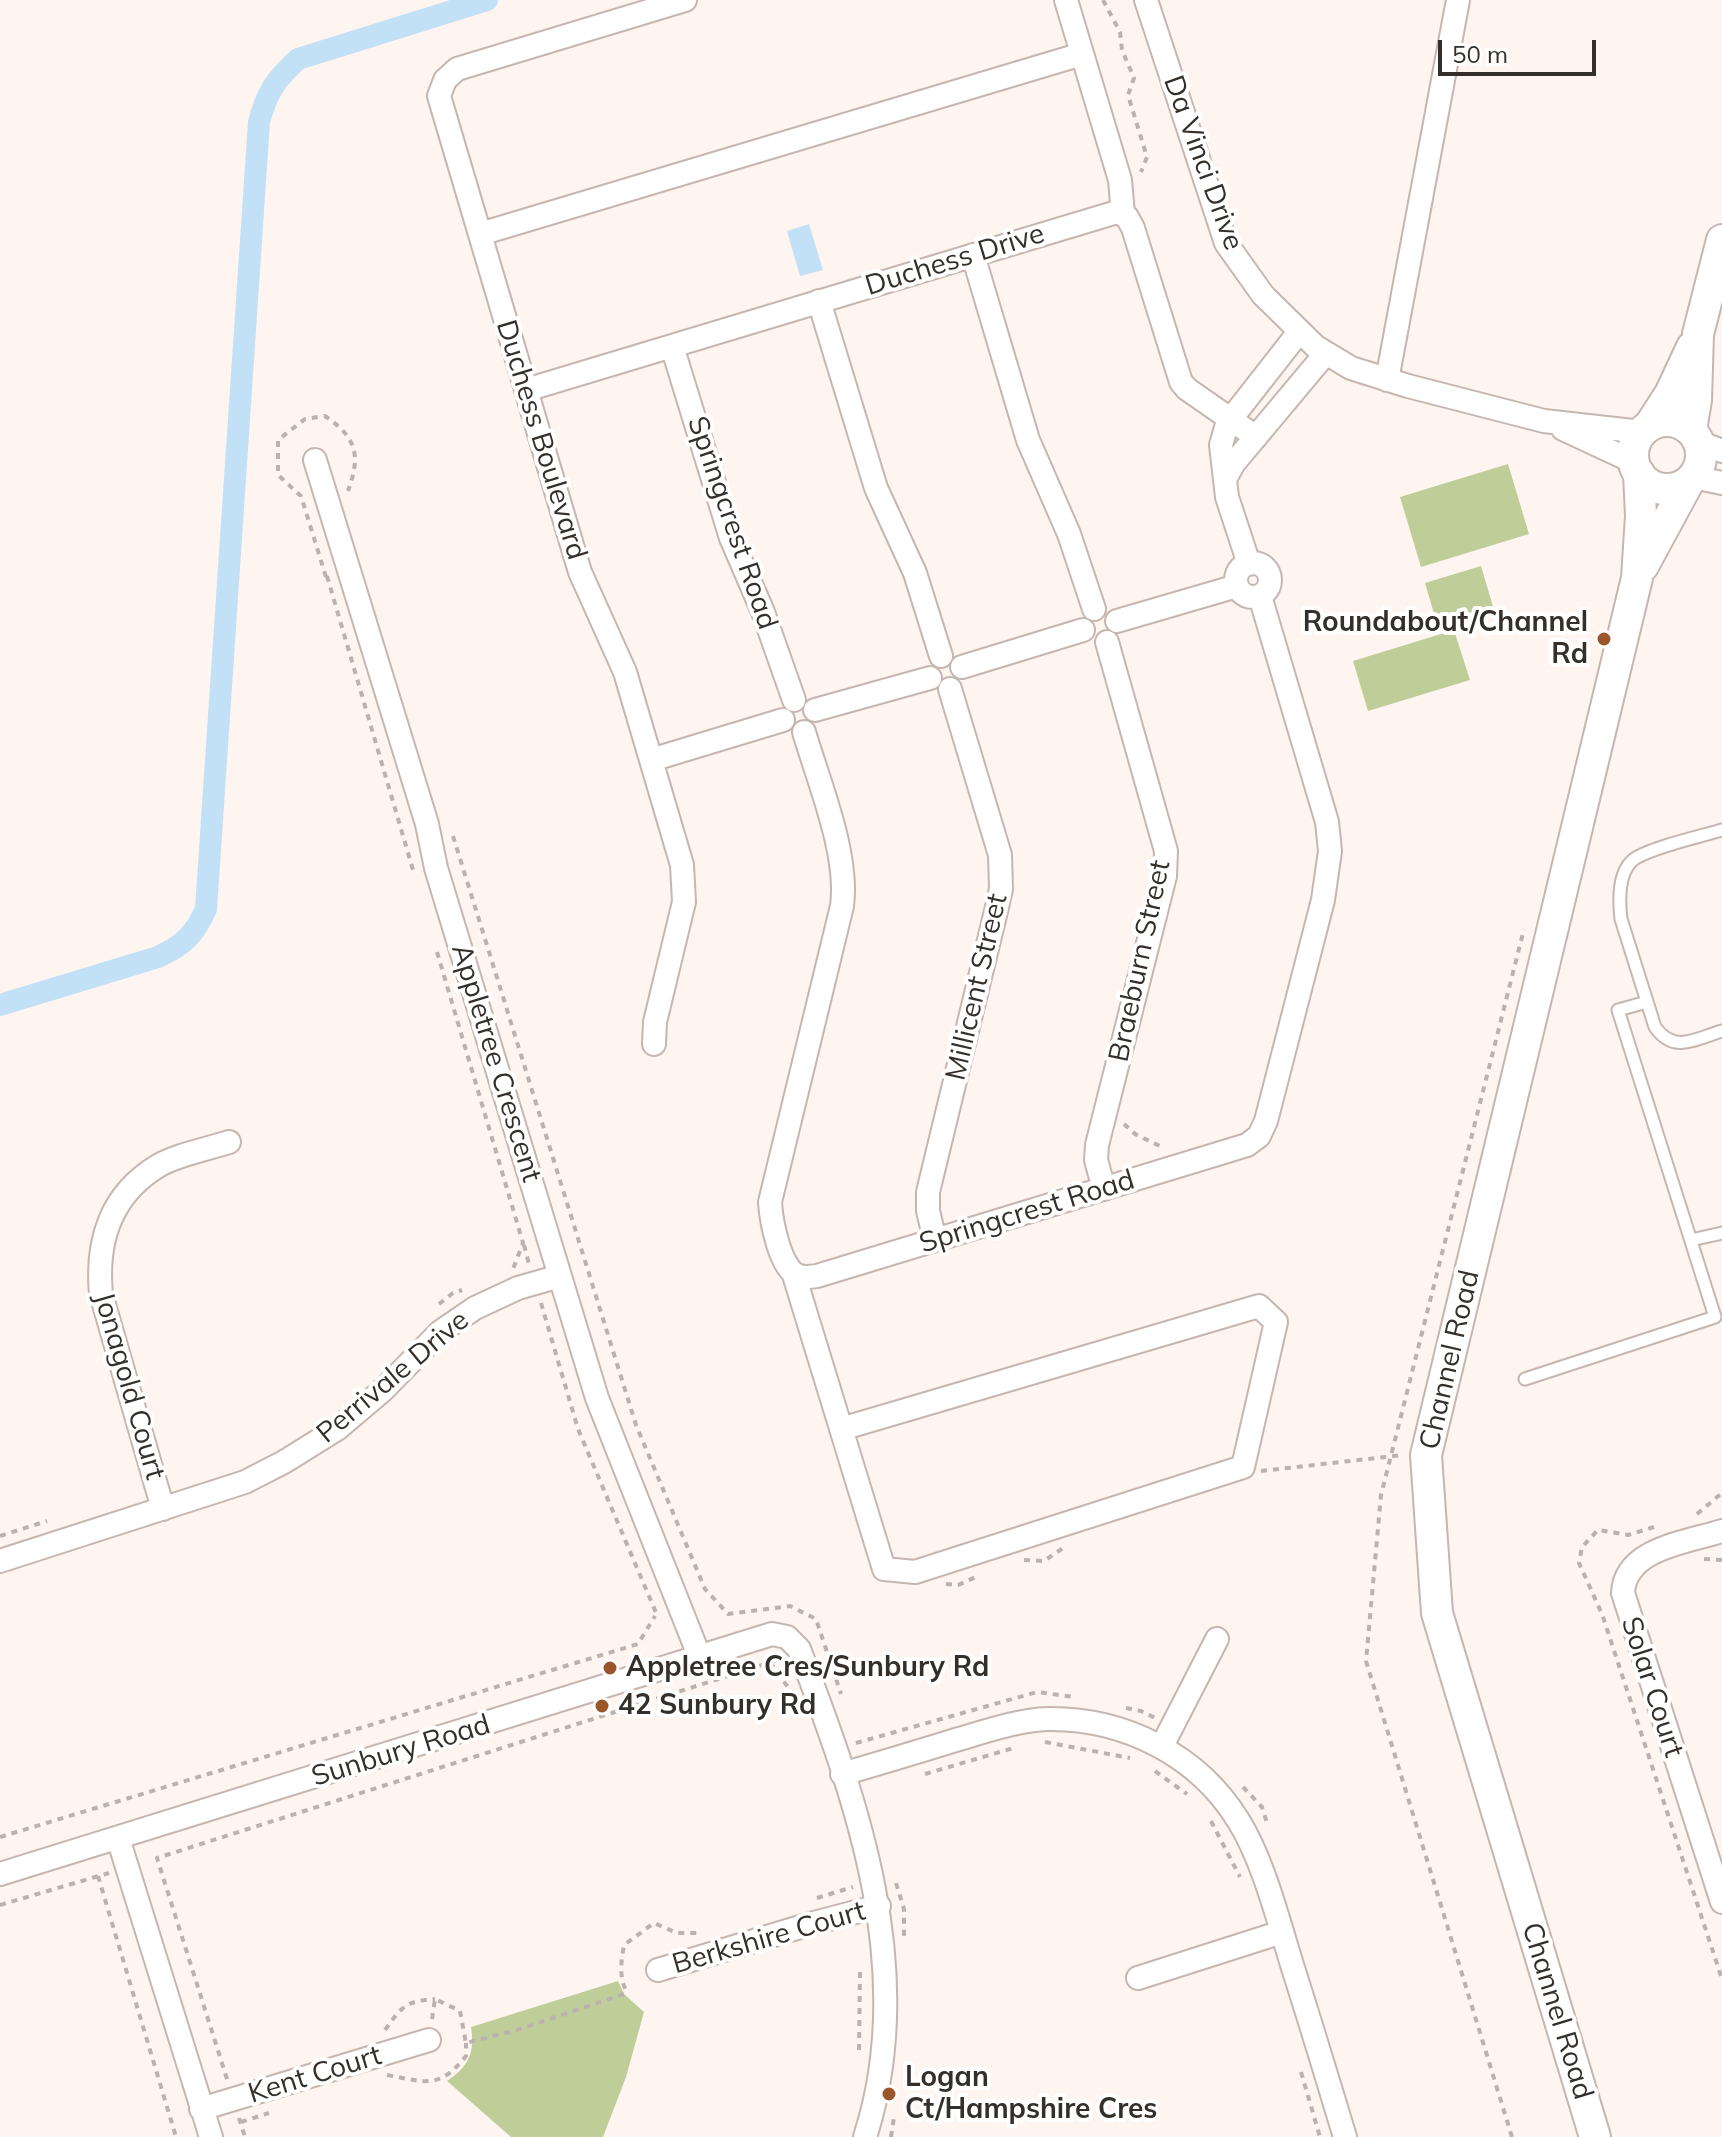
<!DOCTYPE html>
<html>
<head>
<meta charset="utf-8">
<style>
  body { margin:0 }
  #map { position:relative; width:1722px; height:2137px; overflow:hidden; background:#fef4f0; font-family:Mulish,sans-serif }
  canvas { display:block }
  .scale { position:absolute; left:1438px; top:40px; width:158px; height:36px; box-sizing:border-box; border:4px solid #352f2c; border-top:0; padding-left:10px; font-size:24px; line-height:28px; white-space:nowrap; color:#352f2c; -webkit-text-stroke:6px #fff; paint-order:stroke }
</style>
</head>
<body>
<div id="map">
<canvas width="1722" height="2137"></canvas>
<div class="scale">50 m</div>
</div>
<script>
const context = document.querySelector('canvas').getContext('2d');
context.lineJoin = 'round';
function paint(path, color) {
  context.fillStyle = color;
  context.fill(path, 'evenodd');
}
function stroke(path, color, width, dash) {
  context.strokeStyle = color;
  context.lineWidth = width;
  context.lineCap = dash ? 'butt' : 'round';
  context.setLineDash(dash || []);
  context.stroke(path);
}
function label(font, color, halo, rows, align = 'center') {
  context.font = font + ' Mulish,sans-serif';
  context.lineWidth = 8;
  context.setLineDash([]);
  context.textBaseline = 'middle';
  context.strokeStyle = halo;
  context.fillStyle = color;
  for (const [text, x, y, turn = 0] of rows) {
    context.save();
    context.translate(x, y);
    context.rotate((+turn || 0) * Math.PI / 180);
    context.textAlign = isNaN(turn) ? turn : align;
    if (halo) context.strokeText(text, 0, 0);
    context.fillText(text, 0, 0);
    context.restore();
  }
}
paint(new Path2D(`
  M1508,464l21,70 -108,33 -21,-70z
  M1481,566l13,44 -56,17 -13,-44z
  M1454,630l16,50 -102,31 -15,-50z
  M618,1981l6,13 20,18 -18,65 -23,60h-92l-64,-56c22,-15 28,-28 24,-54z`), '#bfce99');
paint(new Path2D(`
  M809,224l14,46 -23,6 -13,-45z`), '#c2e0f6');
stroke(new Path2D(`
  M0,1005l158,-48c26,-12 37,-23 48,-48l53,-787c8,-30 16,-42 39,-63l189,-59`), '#c2e0f6', 22);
const lane = new Path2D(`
  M1722,830c-20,6 -74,18 -89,30 -15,13 -14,42 -12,59l34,108c19,27 40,12 67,4
  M1691,1240l31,-7
  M1525,1379l190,-62 -97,-307 29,-8`);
const street = new Path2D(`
  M1066,0l54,180 3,34
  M1146,0l80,243 37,52 53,52 35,21 57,18 136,35 98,11
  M480,234l602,-180
  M973,255l55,185 41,94 25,75
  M819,301l57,187 39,85 26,83
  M672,346l59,192 32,74 31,88
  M1387,380l71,-380
  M526,390l591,-178 10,5 6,11 48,154 6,7 69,48
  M1563,429l71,33
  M1699,442l23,9
  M315,460l112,364 9,44 161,530 103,260
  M1693,477l29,6
  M1225,479l9,-16 92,-110
  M1236 580a17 17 0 1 1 34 0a17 17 0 1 1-34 0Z
  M1249,564l-22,-67 -6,-52 6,-21 72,-92
  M1117,621l120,-35
  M962,667l121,-37
  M815,710l115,-32
  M804,732c15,51 45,122 38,174l-72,296c1,18 10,66 27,73 6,3 13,2 20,1l430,-131 12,-9 7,-15 57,-221 7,-49 -3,-29 -67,-226
  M651,760l132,-40
  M654,1044l1,-22 29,-120 -2,-37 -57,-193 -45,-100 -141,-476 6,-16 12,-11 228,-69
  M1104,1189l-8,-29 1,-15 68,-269 1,-25 -59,-209
  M935,1240l-7,-29v-19l69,-285 4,-18 -1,-34 -50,-166
  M794,1275l90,294 31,3 328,-105 33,-145 -17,-16 -418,123
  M163,1509l-62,-215c-5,-52 9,-99 57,-128 18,-11 50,-17 71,-24
  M1722,1531c-34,11 -97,17 -99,62l99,309
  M0,1561l245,-79 39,-20 53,-33 46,-39 57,-58 35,-24 43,-20 42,-12
  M1162,1746l55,-107
  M842,1774c39,-11 78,-23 117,-35 28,-8 59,-19 89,-20 76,-1 150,36 190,101 25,39 41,103 55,148 18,56 35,113 52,169
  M118,1838l93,299
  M0,1874l772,-240 15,3 12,12c59,154 119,324 66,488
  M658,1970l152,-46 69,-18
  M1138,1978l144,-46
  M201,2109l228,-69`);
const secondary = new Path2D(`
  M1633 455a34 34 0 1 1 68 0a34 34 0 1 1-68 0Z
  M1650,425l20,-31 22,-47
  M1691,430l5,-30 2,-66 24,-94
  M1643,566l46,-85
  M1595,2137l-158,-524 -11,-158 211,-877 4,-62 -2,-43`);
stroke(lane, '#c6b6b0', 15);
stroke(street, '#c6b6b0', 26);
stroke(secondary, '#c6b6b0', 34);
stroke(new Path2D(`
  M1103,0l17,32 2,18 12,28 -6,17 19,62 -6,15
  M327,576l86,294
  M326,577l-25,-81 -23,-21v-35l27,-21 20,-3c32,22 36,39 23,75
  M453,836l183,589 69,164 23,25 62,-8 26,13 25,75
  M437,952l86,291 -10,26
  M1124,1124l11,10 29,14
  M524,1245l5,19
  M541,1303l37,126 79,186
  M439,1304l14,-11 9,-3
  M1261,1471l142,-16
  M1697,1514l25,-21
  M1654,1527l-26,8 -30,-5 -16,17 -3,16 23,51 120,365
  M0,1536l47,-15
  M1704,1559l18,1
  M1024,1560l20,1 19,-13
  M946,1584l12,1 20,-9
  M770,1662l22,31
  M1126,1708l15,3 14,7
  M1045,1742l85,16
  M856,1743l181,-51 37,5
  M1155,1771l32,23
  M925,1774l92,-27
  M1243,1787l19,20 6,19
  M1211,1821l29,56
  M0,1837l638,-193 17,-28
  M98,1876l78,261
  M896,1883l8,26v28
  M817,1898l36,-11
  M0,1905l109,-32
  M432,2019l3,-20 25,12 6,32 51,-13 107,-36 2,-3c-7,-16 -5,-29 -2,-46l30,-22 23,10h24
  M385,2030c17,-24 21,-29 50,-31
  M859,2050l1,-79
  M1301,2072l19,65
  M387,2075c39,7 52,15 79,-19v-13
  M227,2079l-70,-221 624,-199
  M239,2118l6,19
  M241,2122l28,-9
  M891,2137l3,-20
  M1512,2137l-146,-476 15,-166 143,-566`), '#bbb2af', 4, [6, 6]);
stroke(lane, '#fff', 11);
stroke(street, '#fff', 22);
stroke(secondary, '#fff', 30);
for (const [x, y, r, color] of [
  [1604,639,8,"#9b562b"],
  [610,1668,8,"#9b562b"],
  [602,1706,8,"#9b562b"],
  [889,2094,8,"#9b562b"]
]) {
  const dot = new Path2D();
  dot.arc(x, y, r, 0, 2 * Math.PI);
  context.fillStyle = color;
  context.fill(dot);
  stroke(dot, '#fff', 3);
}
label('28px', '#352f2c', '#fff', [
  ["Da Vinci Drive",1203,163,70],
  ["Duchess Drive",955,260,-17],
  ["Duchess Boulevard",541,440,73],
  ["Springcrest Road",732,523,71],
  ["Braeburn Street",1140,961,-78],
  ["Millicent Street",977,987,-77],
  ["Appletree Crescent",496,1063,73],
  ["Springcrest Road",1027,1212,-17],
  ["Channel Road",1450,1360,-77],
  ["Perrivale Drive",393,1377,-40],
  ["Jonagold Court",129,1386,74],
  ["Solar Court",1652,1687,72],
  ["Sunbury Road",401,1751,-17],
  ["Berkshire Court",769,1938,-16],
  ["Channel Road",1557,2011,73],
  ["Kent Court",315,2075,-17]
]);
label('bold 28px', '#352f2c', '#fff', [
  ["Roundabout/Channel",1588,623,"right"],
  ["Rd",1588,655,"right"],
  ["Appletree Cres/Sunbury Rd",626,1668],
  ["42 Sunbury Rd",618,1706],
  ["Logan",905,2078],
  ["Ct/Hampshire Cres",905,2110]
], 'left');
</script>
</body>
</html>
